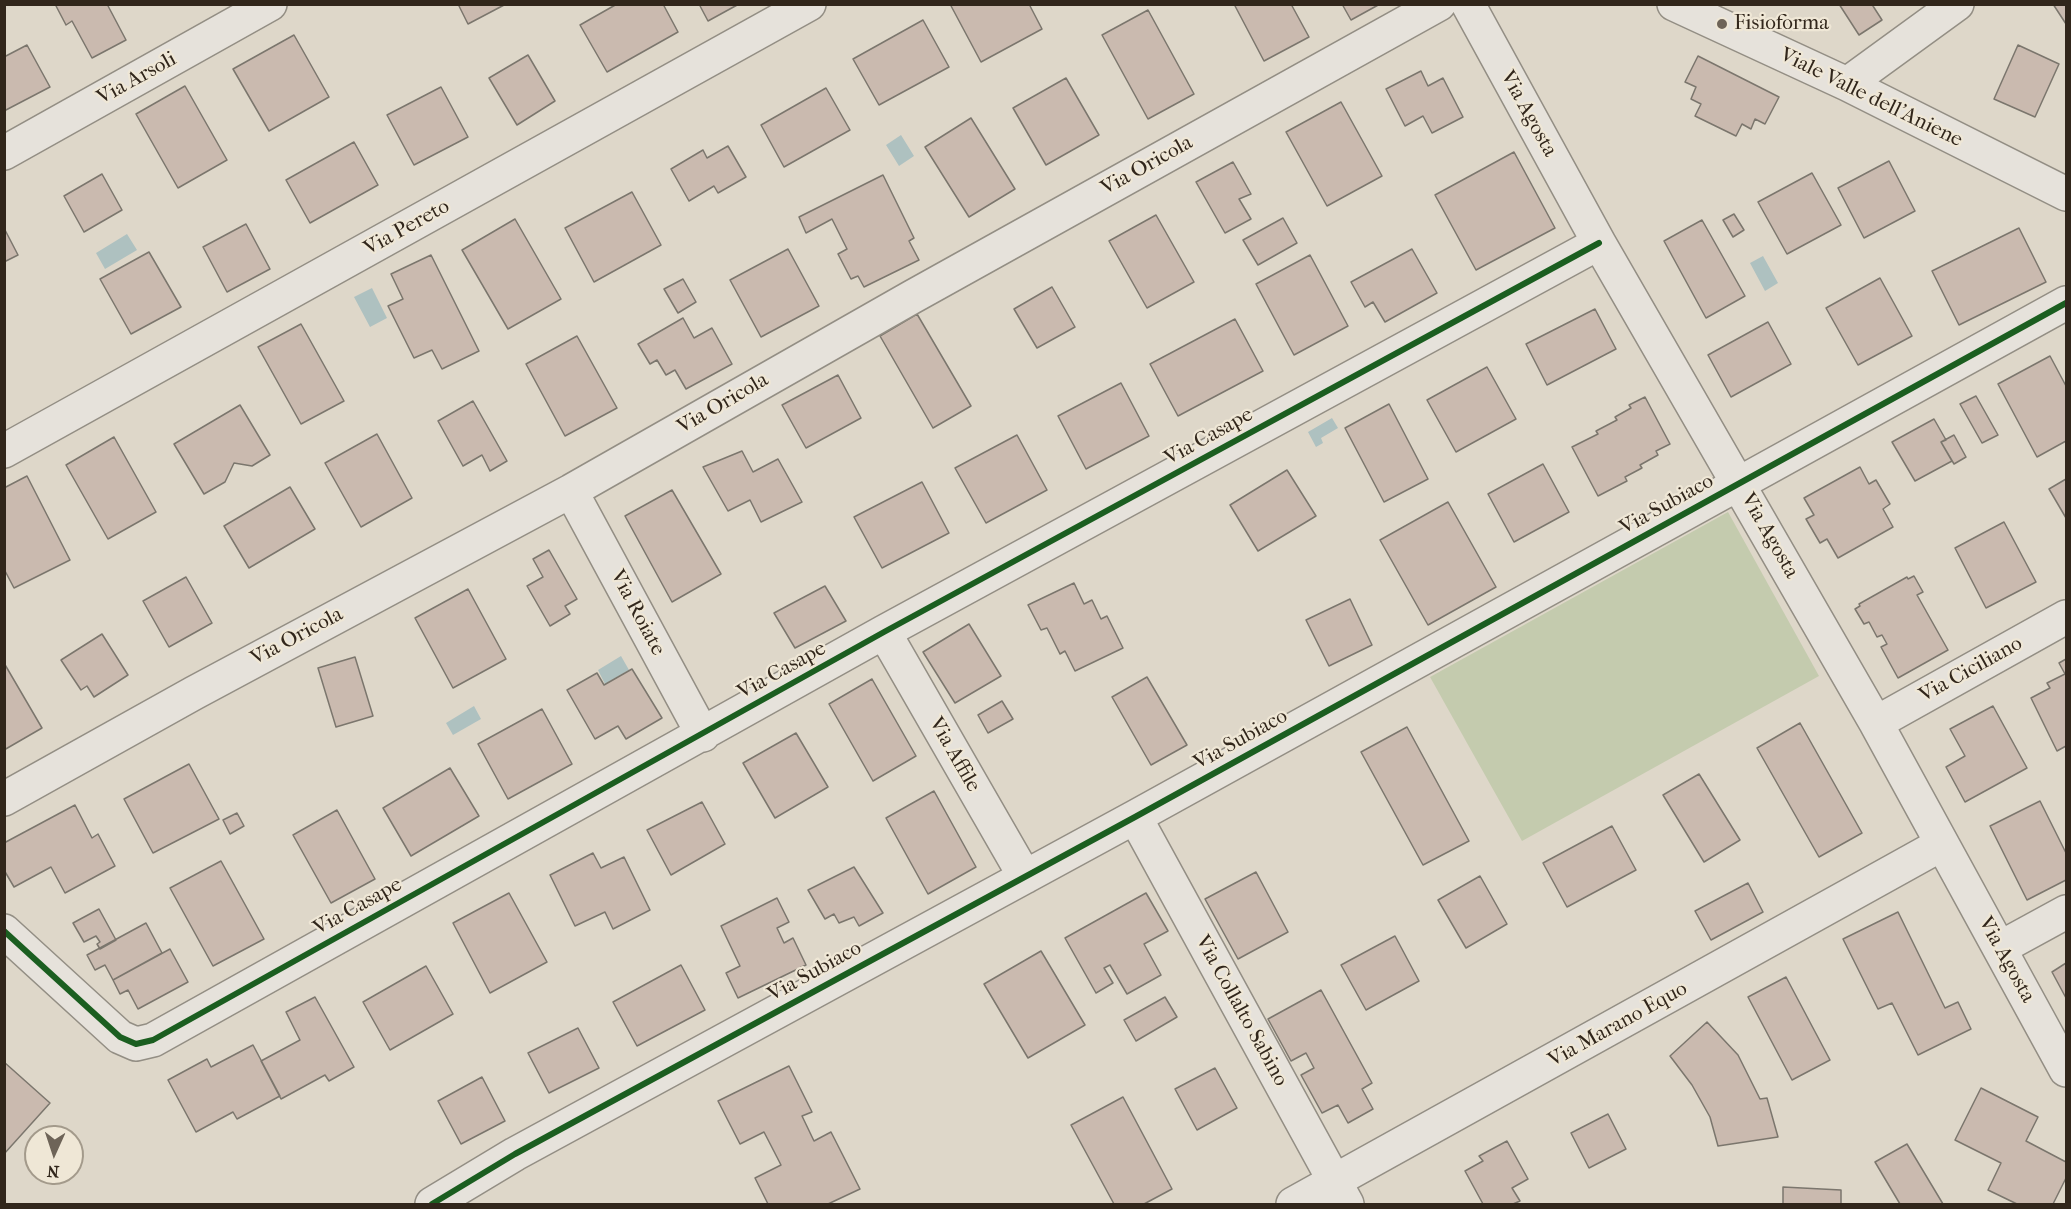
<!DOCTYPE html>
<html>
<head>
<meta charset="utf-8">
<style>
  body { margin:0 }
  #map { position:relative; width:2071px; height:1209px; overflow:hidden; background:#ded7c9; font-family:"IM FELL French Canon",serif }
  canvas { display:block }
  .frame { position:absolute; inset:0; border:6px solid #31261b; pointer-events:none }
  .north { position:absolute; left:24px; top:1125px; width:60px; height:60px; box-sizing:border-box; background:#efe7d6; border:2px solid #a39a8b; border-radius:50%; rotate:183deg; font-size:16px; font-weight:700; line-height:24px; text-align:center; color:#31261b }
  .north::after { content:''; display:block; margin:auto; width:21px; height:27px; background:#6e6458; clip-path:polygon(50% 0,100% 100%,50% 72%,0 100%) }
</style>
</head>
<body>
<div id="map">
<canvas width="2071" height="1209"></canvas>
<div class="frame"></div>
<div class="north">N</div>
</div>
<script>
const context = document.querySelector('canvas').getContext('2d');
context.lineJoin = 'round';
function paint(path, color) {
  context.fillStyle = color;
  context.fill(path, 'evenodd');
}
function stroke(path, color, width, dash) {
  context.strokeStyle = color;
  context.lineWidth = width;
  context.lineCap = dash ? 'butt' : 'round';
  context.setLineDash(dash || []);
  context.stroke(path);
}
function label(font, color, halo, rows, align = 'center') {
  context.font = font + ' "IM FELL French Canon",serif';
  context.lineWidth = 4.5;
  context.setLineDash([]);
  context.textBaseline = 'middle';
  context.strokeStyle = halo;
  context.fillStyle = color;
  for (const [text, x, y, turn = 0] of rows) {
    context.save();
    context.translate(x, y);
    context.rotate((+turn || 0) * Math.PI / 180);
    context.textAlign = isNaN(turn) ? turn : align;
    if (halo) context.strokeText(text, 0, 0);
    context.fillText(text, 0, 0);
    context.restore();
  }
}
paint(new Path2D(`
  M1728,512l91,164 -297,165 -92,-164z`), '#c4cbae');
paint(new Path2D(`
  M901,135l13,21 -15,10 -13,-21z
  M127,234l10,16 -32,19 -9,-16z
  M1763,256l15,27 -13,8 -15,-28z
  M372,288l15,30 -17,9 -16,-30z
  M1332,418l6,10 -17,10 2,5 -7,4 -8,-15z
  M621,656l8,14 -24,14 -7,-14z
  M474,706l7,13 -28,16 -7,-12z`), '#aec1c0');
const building = new Path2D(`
  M55,4h52l19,36 -34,18 -20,-37 -6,4z
  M458,4h48l-38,20z
  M617,4h46l15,28 -71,40 -27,-47z
  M699,4h40l-31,17z
  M950,4h79l13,25 -61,33z
  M1234,4h57l18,33 -45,24z
  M1342,4h38l-29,16z
  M1839,4h36l-2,2 9,14 -23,15z
  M2053,4h13v20z
  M1148,10l46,84 -46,25 -46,-84z
  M923,20l26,47 -70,38 -26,-46z
  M294,35l35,62 -60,34 -36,-62z
  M27,45l23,42 -46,24v-54z
  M2018,45l41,19 -24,53 -41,-18z
  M528,55l27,46 -38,24 -28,-47z
  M1698,56l81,41 -14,27 -10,-5 -4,10 -9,-5 -6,12 -41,-20 6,-12 -10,-5 5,-12 -11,-5z
  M1421,71l7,15 15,-8 20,39 -31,16 -9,-17 -18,10 -19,-37z
  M1066,78l33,57 -53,30 -33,-57z
  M185,86l42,74 -49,28 -42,-74z
  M441,87l27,50 -54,28 -27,-50z
  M826,88l24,42 -66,37 -23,-42z
  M1341,102l41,74 -55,30 -41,-74z
  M971,118l44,71 -46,28 -44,-70z
  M354,142l24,43 -68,38 -24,-43z
  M728,146l18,31 -28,16 -4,-7 -25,15 -18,-32 32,-19 4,8z
  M1514,152l41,76 -79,42 -41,-75z
  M1889,161l26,50 -51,27 -26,-50z
  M1233,162l18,32 -12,5 12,20 -26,14 -29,-51z
  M1812,173l29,52 -54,29 -29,-52z
  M102,174l20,36 -38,22 -20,-36z
  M883,175l31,63 -5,3 10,19 -55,27 -6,-11 -7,3 -13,-25 9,-5 -15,-30 -26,14 -7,-16z
  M632,192l29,53 -67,37 -29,-54z
  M1734,214l10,16 -11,7 -10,-17z
  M1156,215l38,67 -47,26 -38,-67z
  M1283,218l14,25 -39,22 -15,-25z
  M515,219l46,80 -53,30 -46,-79z
  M1702,220l43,76 -39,22 -42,-77z
  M246,224l24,45 -43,23 -24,-45z
  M4,228l14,27 -14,7z
  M2019,228l27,54 -87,43 -27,-54z
  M788,249l31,57 -58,31 -31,-57z
  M1412,249l25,44 -52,29 -12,-20 -8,5 -14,-25z
  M149,252l32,55 -50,27 -31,-55z
  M431,255l48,96 -37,18 -10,-19 -18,8 -26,-52 15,-7 -12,-25z
  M1310,255l38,71 -54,29 -38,-71z
  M1880,278l32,58 -54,29 -32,-57z
  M683,279l13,23 -18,11 -14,-24z
  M1052,287l23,40 -38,21 -23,-39z
  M1595,309l21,40 -69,36 -21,-41z
  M917,314l54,92 -38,22 -53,-92z
  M683,318l11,20 18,-10 20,36 -46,25 -11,-19 -9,5 -9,-15 -7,4 -12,-20z
  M1235,319l28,52 -85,45 -28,-52z
  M1768,322l23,42 -60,33 -23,-42z
  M301,324l43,77 -43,23 -43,-77z
  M577,336l40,72 -52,28 -39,-72z
  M2050,356l16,30v55l-29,16 -39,-73z
  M1487,367l29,52 -60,33 -29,-52z
  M838,375l23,43 -55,30 -24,-43z
  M1121,383l28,53 -63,33 -28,-53z
  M1976,396l22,39 -16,8 -22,-39z
  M1645,397l25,47 -14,7 2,4 -18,10 2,3 -17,9 2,4 -29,15 -26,-49 26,-13 -2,-3 21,-11 -2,-3 16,-9 -2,-3z
  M473,401l34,60 -17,10 -8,-16 -19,11 -25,-45z
  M1389,404l39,75 -44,23 -39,-74z
  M240,405l30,50 -18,11 -18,-3 -9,19 -21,12 -30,-50z
  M1934,419l12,21 -5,2 11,19 -37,20 -23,-39z
  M377,434l35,64 -51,29 -36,-64z
  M1017,435l30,55 -61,33 -31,-55z
  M1954,435l12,22 -12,7 -13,-22z
  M114,437l42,75 -48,27 -42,-74z
  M742,451l11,21 25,-13 24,43 -41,20 -11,-22 -22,11 -25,-44z
  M1543,464l26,48 -55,30 -26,-48z
  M1860,467l9,17 7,-4 14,24 -7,5 10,18 -55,31 -11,-19 -7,4 -14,-24 8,-4 -10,-17z
  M1287,470l29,46 -58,35 -28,-46z
  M27,476l43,84 -56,28 -10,-19v-81z
  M2066,479v39l-17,-29z
  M922,482l27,51 -67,35 -28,-51z
  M290,487l25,42 -66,39 -25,-42z
  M672,490l49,84 -49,28 -47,-86z
  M1448,502l48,85 -68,38 -48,-85z
  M2004,522l32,60 -50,26 -31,-60z
  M549,550l28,49 -12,7 5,8 -20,12 -23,-40 16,-9 -10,-18z
  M1914,576l9,16 -6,3 31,55 -50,28 -17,-31 6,-3 -5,-9 -5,2 -8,-15 -5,2 -9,-15 5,-3 -1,-2 48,-27 1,2z
  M186,577l26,46 -43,24 -26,-46z
  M1074,583l10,21 8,-4 9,19 6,-3 16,32 -48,23 -10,-20 -5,3 -13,-26 -6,2 -13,-25z
  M825,586l21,35 -51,27 -21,-35z
  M468,589l38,70 -53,29 -38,-70z
  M1350,599l22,46 -43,21 -23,-46z
  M969,624l32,52 -46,27 -32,-51z
  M102,634l26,41 -34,22 -7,-11 -6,4 -20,-30z
  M355,657l18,59 -37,11 -18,-59z
  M2066,659v87l-9,5 -26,-53 19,-10 -3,-5 18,-9 -6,-11z
  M4,663l38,65 -38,22z
  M632,669l30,49 -36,21 -8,-13 -23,13 -28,-49 30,-17 7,12z
  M1147,677l40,68 -36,20 -39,-68z
  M872,679l44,77 -43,25 -44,-77z
  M1002,701l11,18 -25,14 -10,-18z
  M1993,706l34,62 -62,34 -19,-35 19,-11 -15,-27z
  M542,709l30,55 -64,35 -30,-55z
  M1800,723l62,110 -43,24 -62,-109z
  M1407,727l62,114 -46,24 -62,-113z
  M796,733l32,54 -53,31 -32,-55z
  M189,764l30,55 -66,34 -29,-54z
  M450,768l29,48 -68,40 -28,-48z
  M1699,774l41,66 -36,22 -41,-67z
  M934,791l42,76 -48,27 -42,-76z
  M2040,801l26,52v27l-39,20 -37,-74z
  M702,802l23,42 -54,31 -24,-45z
  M75,805l17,33 6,-4 17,32 -50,27 -14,-26 -37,20 -10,-17v-27z
  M337,810l38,69 -44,24 -38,-68z
  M237,813l7,13 -14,8 -7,-14z
  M1612,826l24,44 -69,37 -24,-44z
  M593,853l8,15 23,-11 26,53 -37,19 -8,-17 -30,14 -25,-51z
  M221,861l43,78 -51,27 -43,-78z
  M854,867l29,46 -24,13 -5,-9 -15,6 -5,-9 -9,5 -17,-29z
  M1256,872l32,60 -50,27 -33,-60z
  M1480,876l27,48 -41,24 -28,-48z
  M1748,883l15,29 -52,28 -16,-29z
  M509,893l38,69 -57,31 -37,-70z
  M1146,893l22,38 -24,13 17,31 -34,19 -17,-29 -6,3 9,15 -17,10 -31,-55z
  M777,898l12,24 -12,6 7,15 9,-5 13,27 -68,33 -12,-25 14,-7 -19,-40z
  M99,909l17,31 -16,9 -3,-5 3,-2 -4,-6 -12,6 -11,-19z
  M1898,912l47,96 13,-6 13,27 -53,26 -26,-52 -14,6 -35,-70z
  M146,923l16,30 -49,27 -8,-15 -10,5 -8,-15z
  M1395,936l24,45 -53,29 -25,-45z
  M170,949l18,33 -50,27 -10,-19 -8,4 -7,-14z
  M1041,951l44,74 -57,33 -44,-74z
  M2066,963v35l-14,-26z
  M681,965l24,45 -68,36 -24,-44z
  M426,966l27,48 -63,36 -27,-48z
  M1786,977l44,83 -38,20 -44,-83z
  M1321,990l51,93 -10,6 11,20 -25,14 -10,-18 -16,8 -21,-38 13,-7 -8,-15 -15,8 -23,-42z
  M315,997l39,70 -25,14 -4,-6 -44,24 -20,-38 39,-21 -14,-28z
  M1165,997l12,20 -41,24 -12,-21z
  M1707,1022l31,33 22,44 7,-1 11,39 -60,9 -8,-29 -18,-32 -22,-29z
  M578,1028l21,40 -50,25 -21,-40z
  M253,1045l27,51 -43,23 -4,-7 -37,20 -28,-52 39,-21 4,8z
  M4,1062l46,41 -46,51z
  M789,1066l23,46 -10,4 12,25 17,-9 29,57 -32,15h-60l-13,-26 26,-13 -17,-33 -24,12 -22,-43z
  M1215,1068l22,40 -40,22 -22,-41z
  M482,1077l23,44 -44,23 -23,-43z
  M1981,1088l57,29 -12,24 40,21v16l-13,26h-36l-29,-14 13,-27 -46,-23z
  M1123,1097l49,92 -28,15h-30l-43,-79z
  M1608,1114l18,35 -37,19 -18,-35z
  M1507,1141l21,38 -16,9 8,13 -7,3h-30l-18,-33 18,-10 -4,-5z
  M1907,1144l36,60h-43l-25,-42z
  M1783,1187l58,3v14h-58z`);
paint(building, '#cabaaf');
stroke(building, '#7b766d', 1.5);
const minor = new Path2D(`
  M1468,4l131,239 277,480 190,347
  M1674,4l173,80 219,110
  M1847,84l110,-80
  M4,153l266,-149
  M4,451l805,-447
  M571,491l132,244
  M884,632l141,245
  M1876,723l190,-106
  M4,799l190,-106 377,-202 341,-194 527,-293
  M1135,817l212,387
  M4,931l116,106 16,7 17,-4 731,-408 715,-389
  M2000,948l66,-36
  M432,1204l83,-50 620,-337 931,-514
  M1293,1204l649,-360`);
stroke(minor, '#938e84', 36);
stroke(minor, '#e6e2db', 33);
stroke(new Path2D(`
  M4,931l116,106 16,7 17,-4 731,-408 715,-389
  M432,1204l83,-50 620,-337 931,-514`), '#1b5e20', 6);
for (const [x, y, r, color] of [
  [1722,24,6,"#6e6458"]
]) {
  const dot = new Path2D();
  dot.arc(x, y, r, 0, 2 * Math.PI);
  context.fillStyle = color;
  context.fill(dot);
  stroke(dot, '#efe7d6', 2);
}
label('21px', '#31261b', '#efe7d6', [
  ["Fisioforma",1734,24]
], 'left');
label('21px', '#31261b', '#efe7d6', [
  ["Via Arsoli",137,79,-29],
  ["Viale Valle dell'Aniene",1871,98,26],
  ["Via Agosta",1528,114,61],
  ["Via Oricola",1147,166,-29],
  ["Via Pereto",407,228,-29],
  ["Via Oricola",723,404,-30],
  ["Via Casape",1209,437,-29],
  ["Via Subiaco",1667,505,-29],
  ["Via Agosta",1769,536,60],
  ["Via Roiate",637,613,62],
  ["Via Oricola",297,637,-28],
  ["Via Ciciliano",1971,670,-29],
  ["Via Casape",782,671,-29],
  ["Via Subiaco",1241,740,-29],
  ["Via Affile",954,755,60],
  ["Via Casape",358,907,-29],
  ["Via Agosta",2006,960,61],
  ["Via Subiaco",815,972,-29],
  ["Via Collalto Sabino",1241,1011,61],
  ["Via Marano Equo",1618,1025,-29]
]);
</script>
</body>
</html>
